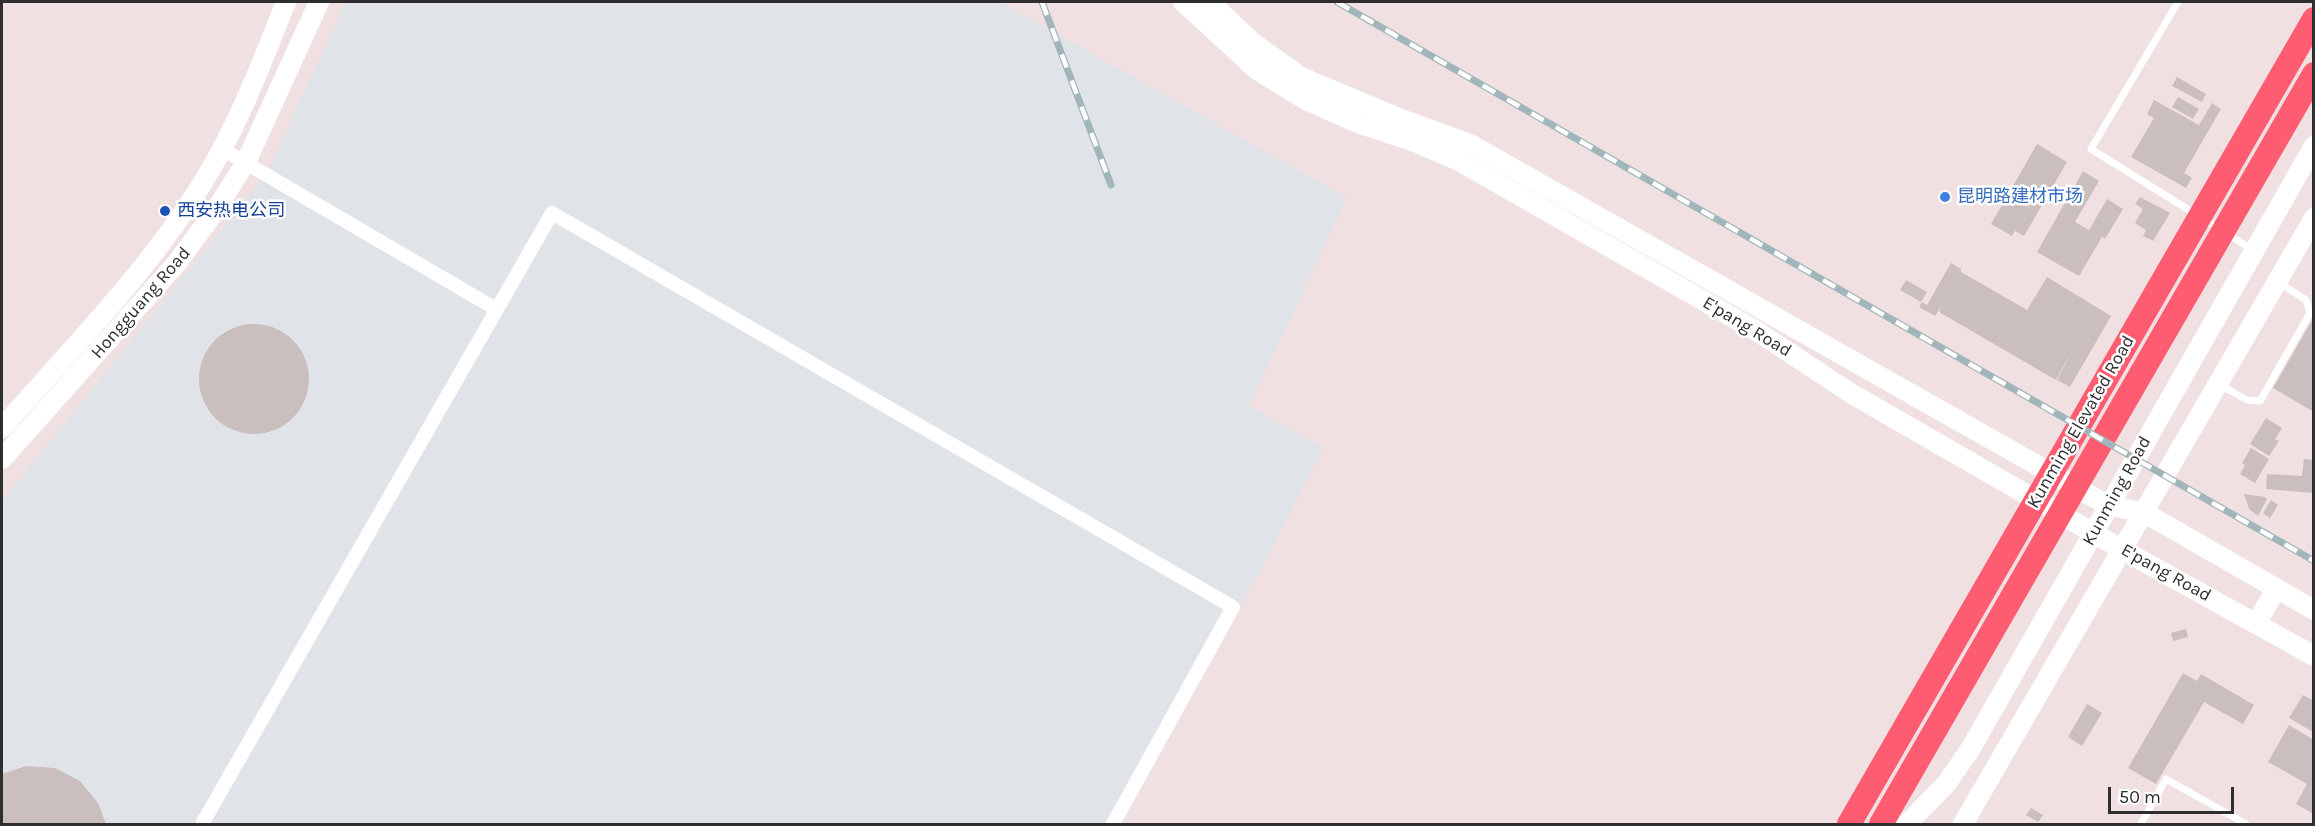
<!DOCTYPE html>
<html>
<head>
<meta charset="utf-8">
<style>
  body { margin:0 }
  #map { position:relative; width:2315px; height:826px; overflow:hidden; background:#f0e0e2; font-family:Karla,sans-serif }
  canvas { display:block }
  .frame { position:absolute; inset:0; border:3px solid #2e2e2e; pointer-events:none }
  .scale { position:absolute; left:2108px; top:787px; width:126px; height:27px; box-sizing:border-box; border:3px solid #2e2e2e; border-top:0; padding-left:8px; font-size:18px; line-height:21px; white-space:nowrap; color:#2e2e2e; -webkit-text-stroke:4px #fff; paint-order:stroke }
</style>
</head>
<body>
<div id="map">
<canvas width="2315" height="826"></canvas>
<div class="frame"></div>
<div class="scale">50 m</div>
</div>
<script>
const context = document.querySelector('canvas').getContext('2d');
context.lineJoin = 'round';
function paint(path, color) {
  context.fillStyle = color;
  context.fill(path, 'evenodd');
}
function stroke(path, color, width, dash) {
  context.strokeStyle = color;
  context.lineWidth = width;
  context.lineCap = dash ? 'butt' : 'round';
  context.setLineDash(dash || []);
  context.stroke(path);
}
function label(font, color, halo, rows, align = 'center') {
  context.font = font + ' Karla,"Noto Sans SC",sans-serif';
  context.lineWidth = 5;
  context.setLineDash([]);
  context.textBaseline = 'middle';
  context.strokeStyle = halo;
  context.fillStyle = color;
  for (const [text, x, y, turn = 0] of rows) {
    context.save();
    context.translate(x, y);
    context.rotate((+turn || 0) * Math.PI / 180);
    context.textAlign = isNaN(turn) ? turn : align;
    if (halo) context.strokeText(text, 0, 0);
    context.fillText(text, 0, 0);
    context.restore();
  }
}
paint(new Path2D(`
  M346,2h655l346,196 -98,208 75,42 -81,154 -121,222h-1120v-323l265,-328z`), '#e0e4e8');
paint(new Path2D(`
  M2177,77l29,17 -4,8 -30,-16z
  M2178,97l21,12 -6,10 -21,-12z
  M2154,100l45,25 13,-22 9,6 -37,64 8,5 -6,10 -55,-31 23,-39 -7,-4z
  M2037,144l30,18 -43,74 -9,-5 27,-50 -30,55 -21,-12z
  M2083,171l16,10 -24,41 14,8 18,-31 16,10 -18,30 -3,-2 -23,39 -42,-24z
  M2140,197l30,16 -17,28 -10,-5 3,-6 -11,-7 8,-14 -8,-5z
  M1951,263l10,6v3l66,38 20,-33 64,39 -41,71 -13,-7 18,-34 -19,34 -117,-68 3,-7 -7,11 -16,-9 3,-5 5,3z
  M1906,280l21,12 -6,10 -21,-12z
  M2314,317v95l-41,-24z
  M199 379a55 55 0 1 1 110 0a55 55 0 1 1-110 0Z
  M2266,418l16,10 -7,11 4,2 -10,15 -19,-12z
  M2251,448l18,11 -14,24 -15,-9 5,-9 -3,-2z
  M2304,459l10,1v33l-48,-4 1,-15 35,2z
  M2244,494l21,3 2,2 -9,17 -9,-7z
  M2271,500l7,5 -8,13 -7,-5z
  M2186,629l2,8 -15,4 -2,-8z
  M2183,673l14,8 4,-7 53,31 -11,19 -39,-22 -48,82 -28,-16z
  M2303,695l11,6 -1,31 -24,-14z
  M2087,704l15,9 -20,33 -14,-9z
  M2289,725l25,15v74l-18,-10 11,-20 -39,-22z
  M26,766l29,2 25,13 18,22 8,21h-104v-50z
  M2031,808l12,7 -5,7 -12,-7z`), '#cbbebf');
stroke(new Path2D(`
  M2178,2l-87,147 162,101
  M2220,385l27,15 13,1 50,-88 -4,-13 -28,-18
  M2141,824l25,-45 80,45`), '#fff', 7);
stroke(new Path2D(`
  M222,149l274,160
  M202,824l350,-611 681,394 -120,217`), '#fff', 14);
stroke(new Path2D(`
  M1183,2l74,68 49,30 52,23 57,19 44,19 296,169 97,64 271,156 191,106
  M1210,2l42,40 49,35 100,42 69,25 639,362 34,6 171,98
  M2,428c71,-81 152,-162 207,-256 32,-53 54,-113 77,-170
  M2,459l174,-195 37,-50 33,-52 73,-160
  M2256,624l20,-35
  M1907,824l40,-41 24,-35 343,-602
  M1963,824l351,-606`), '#fff', 20);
stroke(new Path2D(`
  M1849,824l465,-805
  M1881,824l433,-750`), '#fe5d71', 24);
const rail = new Path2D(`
  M1042,2l69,183
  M1337,2l977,559`);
stroke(rail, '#a1b6ba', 7);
stroke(rail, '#fff', 4.5, [14]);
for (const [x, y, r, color] of [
  [1945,197,6,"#3f7fe0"],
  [165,211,6,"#1a4fb4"]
]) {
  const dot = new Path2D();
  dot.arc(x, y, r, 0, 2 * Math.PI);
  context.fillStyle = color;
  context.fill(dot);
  stroke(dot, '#fff', 2);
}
label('18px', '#366cbe', '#fff', [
  ["昆明路建材市场",1957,197]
], 'left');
label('18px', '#164399', '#fff', [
  ["西安热电公司",177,211]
], 'left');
label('18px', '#2e2e2e', '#fff', [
  ["Hongguang Road",141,303,-49],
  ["E'pang Road",1747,327,31],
  ["Kunming Elevated Road",2081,422,-60],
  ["Kunming Road",2117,491,-61],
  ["E'pang Road",2166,573,29]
]);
</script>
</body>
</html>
